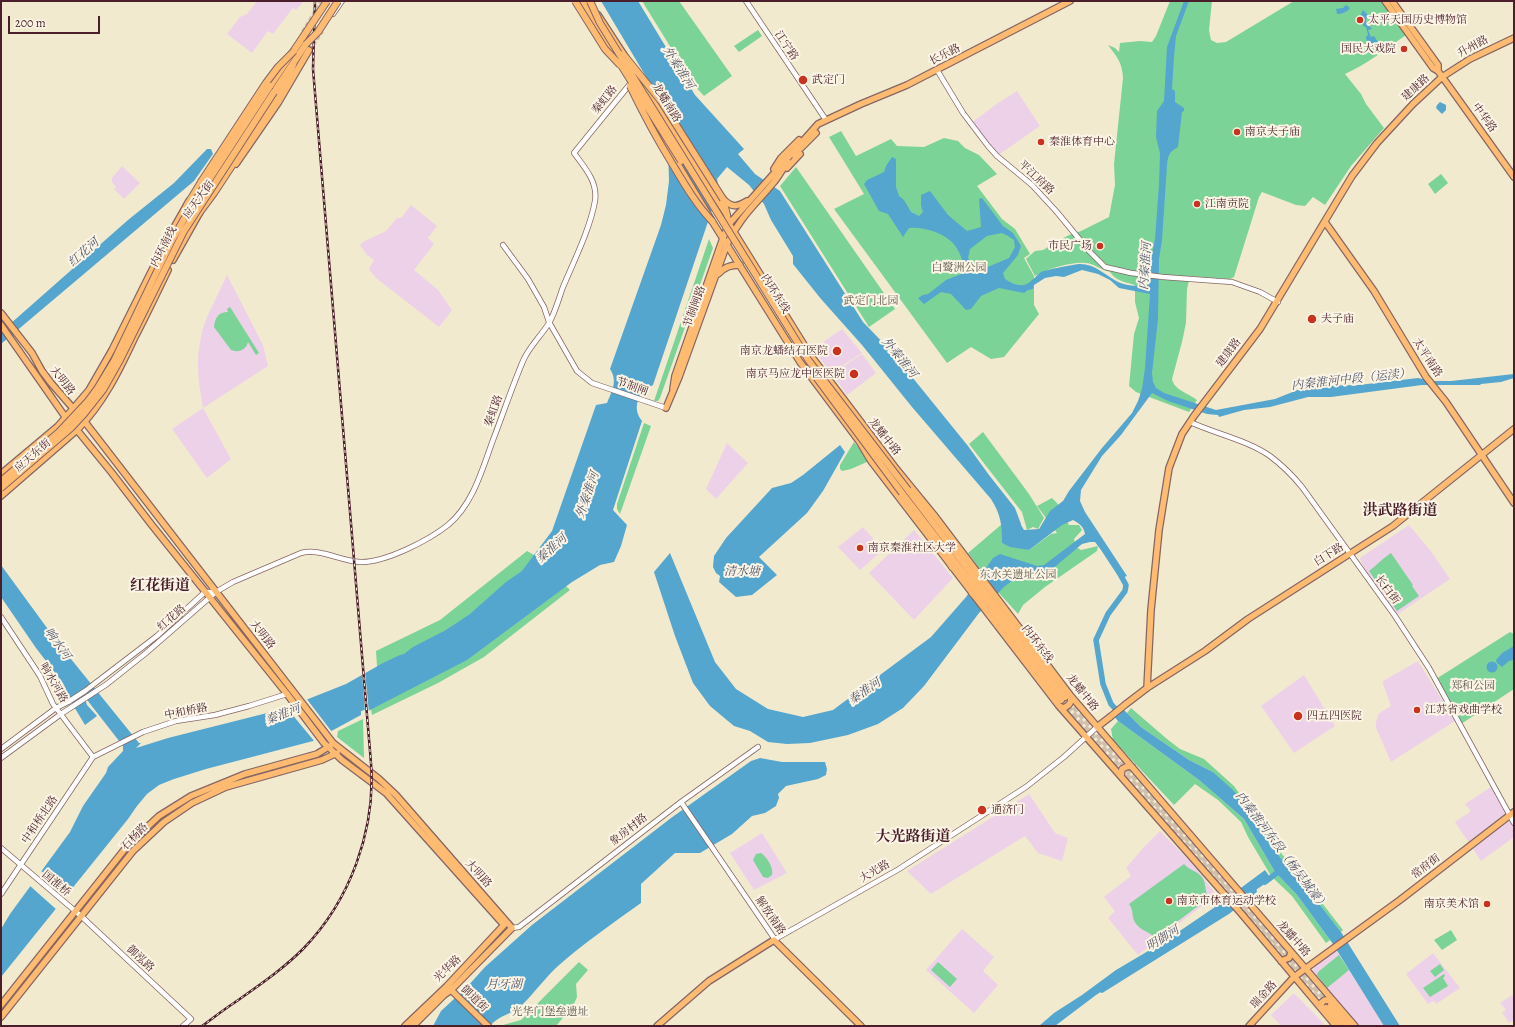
<!DOCTYPE html>
<html>
<head>
<meta charset="utf-8">
<style>
  body { margin:0 }
  #map { position:relative; width:1515px; height:1027px; overflow:hidden; background:#f2eacf; font-family:Alegreya,serif }
  canvas { display:block }
  .frame { position:absolute; inset:0; border:2px solid #4a1f2b; pointer-events:none }
  .scale { position:absolute; left:8px; top:16px; width:92px; height:18px; box-sizing:border-box; border:2px solid #4a1f2b; border-top:0; padding-left:5px; font-size:12px; line-height:14px; white-space:nowrap; color:#4a1f2b; -webkit-text-stroke:3px #fcf5e5; paint-order:stroke }
</style>
</head>
<body>
<div id="map">
<canvas width="1515" height="1027"></canvas>
<div class="frame"></div>
<div class="scale">200 m</div>
</div>
<script>
const context = document.querySelector('canvas').getContext('2d');
context.lineJoin = 'round';
function paint(path, color) {
  context.fillStyle = color;
  context.fill(path, 'evenodd');
}
function stroke(path, color, width, dash) {
  context.strokeStyle = color;
  context.lineWidth = width;
  context.lineCap = dash ? 'butt' : 'round';
  context.setLineDash(dash || []);
  context.stroke(path);
}
function label(font, color, halo, rows, align = 'center') {
  context.font = font + ' Alegreya,"Noto Serif SC",serif';
  context.lineWidth = 4;
  context.setLineDash([]);
  context.textBaseline = 'middle';
  context.strokeStyle = halo;
  context.fillStyle = color;
  for (const [text, x, y, turn = 0] of rows) {
    context.save();
    context.translate(x, y);
    context.rotate((+turn || 0) * Math.PI / 180);
    context.textAlign = isNaN(turn) ? turn : align;
    if (halo) context.strokeText(text, 0, 0);
    context.fillText(text, 0, 0);
    context.restore();
  }
}
paint(new Path2D(`
  M257,1h47l-8,9 -3,-2 -20,26 -5,-3 -16,22 -25,-19 13,-17 7,-3z
  M1017,91l23,35 -43,30 -27,-32 28,-21z
  M122,166l18,17 -16,16 -10,-10 2,-2 -4,-5v-4z
  M411,205l26,21 -9,12 6,6 -20,26 24,20 14,20 -13,17 -63,-49 -7,-9 5,-9 -7,-5 -7,-10 3,-3 23,-11 11,-13h4z
  M227,275l36,70 5,21 -65,42 28,51 -24,19 -35,-49 31,-21 -4,-25 -1,-13v-15l4,-24 5,-14z
  M842,329l20,24 -31,20 -18,-24z
  M862,354l14,19 -29,22 -15,-21z
  M727,443l21,20 -32,36 -10,-10z
  M1409,525l21,25 20,29 -55,37 -33,-52 -2,-6z
  M863,527l20,23 -23,20 -22,-23z
  M914,530l39,48 -39,42 -45,-47z
  M1418,661l37,60 -64,41 -15,-34v-5l2,-9 13,-8 -8,-22v-3z
  M1304,675l31,51 -41,27 -33,-47z
  M1494,785l20,38v14l-33,24 -26,-39 16,-11 -6,-7z
  M1029,794l26,39 13,5 -6,23 -24,-8 -13,-17 -94,58 -24,-23z
  M1160,831l38,39 18,25 -78,60 -30,-37 7,-7 -11,-14 27,-21 -5,-8 18,-21z
  M762,833l25,40 -33,17 -24,-37z
  M962,929l32,28 -11,14 15,14 -24,28 -48,-43z
  M1333,944l51,82h-29l-44,-53 14,-24z
  M1433,953l27,35 -24,16 -2,-3 -6,3 -22,-30z
  M1293,994l3,1 30,31h-45l-10,-11z
  M1512,995l2,3v22l-5,3 -7,-11 4,-2 -6,-7z`), '#edd1e9');
paint(new Path2D(`
  M642,1h37l53,75 -28,20 -10,-11z
  M1170,1h42l-3,29 2,10 6,3 9,-1 68,-41h92l20,34c-20,14 -39,29 -61,39l16,20 5,10 18,24 -33,38 -26,39 -12,-8 -8,9 -9,-1 -34,-13 -3,5 -25,80 -4,2 -40,-3 -3,13 -1,34 -4,19 -10,37c2,11 16,14 25,21l-8,12 -53,-20 -7,-6 5,-52 5,-16 -4,-16v-17c-10,-3 -19,-4 -25,-13 -9,-2 -15,-8 -24,-9 -12,-2 -40,6 -51,13l-9,-17 9,-8 8,-1 26,-15 12,-4 28,-14 6,-32 -1,-21 9,-86c-1,-16 -6,-21 -15,-33l7,3 4,4 1,-9 20,-2 12,1 4,-6z
  M758,30l4,6 -23,16 -5,-6z
  M841,131l15,25 35,-17 6,7 27,1 20,-9 14,3 7,7 14,7 18,19 -20,12 25,33 13,10 15,25 -6,4 10,18v29l5,9 -35,43 -13,2 -20,-12 -24,16 -113,-154 30,-15 -35,-57z
  M796,167l99,142 -26,18 -89,-141z
  M1441,174l7,9 -13,11 -7,-10z
  M709,239l4,9 -53,150 -2,3h-4z
  M230,307l29,46 -3,2 -8,-13c-2,8 -9,11 -17,8l-17,-23c1,-10 5,-15 14,-15l-1,-3z
  M644,423l7,3 -31,88 -3,-5v-5z
  M983,432l46,62 15,24 -6,11 -5,-2 -6,3 -5,-18 -4,-5 -49,-63z
  M854,442l15,19 -18,8 -9,2 -2,-2v-4z
  M1052,498l5,5 12,22h10l3,5 -8,9 2,8 5,3 17,-4 -1,5 -52,36 -22,18 -5,9 -28,-31 -22,-30 34,-29v19l27,7 22,-16 6,-1 -20,-27z
  M527,551l7,4 36,35 -86,67 -46,26 -66,32 -1,-6 6,-43 -1,-15 64,-31z
  M1391,553l22,32 -1,1 7,10 -22,15 -28,-40c8,-6 13,-12 22,-18z
  M1510,632l4,2v55l-53,35 -25,-45z
  M1131,708l36,31 13,10 24,10 30,27 15,21 7,13 11,16 29,35 20,27 6,5 21,27 -2,2 -21,-27 -7,-4 -60,-80 -6,-12 -34,-37 -24,-12 -48,-33 -14,-14z
  M363,719l1,39 -27,-21 1,-6z
  M1118,721l81,59 45,39 31,53 22,23 33,45 -4,3 -34,-47 -21,-20 -23,-39 -7,-15 -23,-22 -23,-16 -21,21 -61,-65 -2,-11z
  M761,853c6,4 13,15 11,22l-4,3 -5,-1 -10,-17 3,-6z
  M1184,864c5,6 13,7 18,13 5,7 2,15 7,21l-54,40c-5,-6 -13,-7 -18,-13 -7,-8 -2,-13 -8,-21z
  M1451,930l6,10 -15,10 -8,-10z
  M1339,955l10,15 -22,18 -10,-13 1,-3z
  M579,962l9,8 -12,14 1,13 -4,9 -17,20 -53,-1 18,-5z
  M938,962l19,17 -7,8 -19,-17z
  M1440,964l4,6 -9,7 -5,-6z
  M1444,974l1,2 -2,2 5,8 -18,11 -7,-9z`), '#7cd397');
paint(new Path2D(`
  M601,1h37l57,94 49,54 -6,5 17,20 25,17 83,131 28,29 77,95 21,29 26,33 6,16v1l3,5 15,-1 11,-18 13,-10 6,-10 33,-43 30,-35 6,-12 4,-12 3,-21 5,-74 -31,-6 -9,-8 -12,-6 -16,-4 -18,7 -8,-1 -11,2 -11,7 -1,4 -5,1 -4,3 -25,-5 -18,8 -10,13 -5,1 -15,-16 -10,-2 -17,12 -6,-6 5,-3 5,-1 18,-14 20,-8c-3,-10 -6,-21 -13,-29 -9,-10 -31,-17 -44,-15l-6,9 -15,-23 -9,-3 -15,-27 3,-4 17,-8 2,-6 6,-9 4,2v28l3,9 5,4 7,12 8,4 4,-4 -2,-6v-11l9,-4 18,24 19,16 14,-4 -2,-28 3,-1 21,28 10,7 8,13 -3,9 -15,18 2,6c9,6 19,10 27,1 3,-2 6,-6 9,-8 4,-2 35,-8 39,-8 15,0 25,11 38,18 8,4 19,4 27,4l5,-3v-19l5,-25 4,-54 1,-32 -4,-16 1,-26 7,-10 3,-54 17,-46h5l-13,35 -2,21 -2,32 3,2v11l9,6v3l-2,1 -4,35c-9,5 -10,8 -11,18l-5,75 -3,19 -1,60 -6,54 1,9 3,6 8,5 52,17 59,-11 25,-10 14,-3 45,-1 59,-7 14,3h19l63,-7v4l-13,4 -20,2 -1,1h-58l-91,12h-23l-38,10 -26,3 -25,7 -1,-2 -11,-1 -39,-13 -16,-8 -31,42 -19,21 -21,34 -1,11 5,11 42,64 -7,3 -19,-29 -6,-8h-5l-8,2 -32,27 -10,3 -10,-1 -12,3 -14,11 -25,26 -55,73 -21,22 -25,16 -30,11 -38,8 -23,1 -19,-2 -18,-11 -16,-5 -24,-20 -17,-23 -18,-47 -21,-64 16,-19 45,109 21,27 32,20 35,8 30,-7 98,-73 35,-40 27,-39 7,-4 37,12 7,-1 41,-31c-1,-7 -6,-11 -12,-14l-11,5 -33,25 -19,-3 -8,-4c0,-18 -1,-28 -11,-44l-79,-92 -50,-62 -41,-46 -28,-35v-8l-22,-36 -7,-16 -15,-19 -22,-18 -10,12 2,10 -66,196c-14,7 -22,22 -11,36l-29,89 14,15 -6,21 -7,16 -14,3 -28,17 -105,78 -99,51v-2l-7,2v4l-48,26 -107,28 -32,10 -15,6 -12,9 -10,12 -9,13 -127,158v-48l9,-15 60,-82 13,-26 23,-33 2,-6 15,-16v-5l-39,-50 3,9 10,11 -12,9 -12,-20 -10,-22 -27,-35 -35,-51v-32l57,78 81,100h2l-5,5 32,-10 115,-29 63,-25 37,-21 17,-8 4,-1 9,-7 33,-17 24,-16 36,-32 16,-11 30,-40 44,-126 11,-2c5,-12 11,-22 3,-34l51,-144 5,-20 3,-24 -2,-69zM1002,233l6,3 6,4 1,7 -6,11 -26,11 -9,-1 -6,-10 2,-9 17,-13z
  M1346,5l4,3c-3,4 -8,6 -13,6l-1,-5 7,-1z
  M1363,10l4,4 3,5h-4v3l6,7 -4,1 3,7 3,-1 4,6 -5,1 -2,4 -5,-1 1,-4 -1,-5 2,-2 -2,-8 -3,-1 1,-5 -4,-5z
  M1440,102l6,3v5l-4,4 -6,-6 1,-3z
  M207,149h4l2,5 -19,27 -193,163v-12l127,-112 46,-37z
  M840,445l5,7 -22,39 -16,22 -48,44 18,18 -25,20 -16,2 -17,-15 1,-6 -4,-3 -3,-6 1,-11 12,-18 46,-50 19,-5 12,-8z
  M1514,646v14l-5,1 -7,6 -5,-4 -1,-3 6,-7z
  M1486.5 667a5.5 5.5 0 1 1 11 0a5.5 5.5 0 1 1-11 0Z
  M1122,708l19,19 48,33 24,12 21,19 13,18 6,12 60,80 7,4 21,27 59,94h-16l-51,-82 -36,-49 -22,-23 -31,-53 -45,-39 -81,-59 -5,-6z
  M760,758l22,4h43l2,7 -1,6 -8,4 -32,7 -8,8 1,4 -3,8 -11,7 -13,3 -20,18 -32,19h-25l-34,31v19c-28,20 -57,40 -83,63 -13,12 -23,26 -35,38 -10,10 -24,11 -33,22h-57l8,-15 26,-24 18,-20 47,-42 139,-107 80,-57z
  M1265,870l7,10 -9,5 -39,27 -128,83 -41,31h-16l15,-13 28,-18 34,-25 49,-29 53,-36z`), '#54a6cf');
paint(new Path2D(`
  M365,671l4,42h-1l-3,-1 -3,-39z
  M306,698l26,34 -17,10 -29,-35z
  M40,870l29,26 -12,14 -28,-25z`), '#f2eacf');
stroke(new Path2D(`
  M1119,572l7,13 -1,6 -17,23 -12,26 7,44 8,20 9,10
  M1265,882l17,-13
  M1102,990l125,-78 27,-21`), '#54a6cf', 5.5);
stroke(new Path2D(`
  M303,32l19,-31
  M309,50l13,-19`), '#d0c1ae', 4.5, [4.5, 2]);
stroke(new Path2D(`
  M1061,700l178,205 86,102
  M1068,700l261,304`), '#d0c1ae', 6, [6, 3]);
const minor = new Path2D(`
  M746,1l80,119
  M333,14l9,-13
  M937,70l26,43 25,33 9,10 35,29 24,26 34,41 15,15 26,6 32,4 69,5 28,10 18,10
  M503,245l25,34 16,28 5,15 28,49 15,12 74,25
  M1190,422c26,12 57,18 80,34 12,9 23,20 32,31l93,129 34,52 85,155
  M1,617l39,59 13,28 40,53
  M1,749l55,-41 12,-6 17,-11 72,-55 48,-44h11
  M1,758l60,-44 46,-30 39,-31 70,-61 17,-10 68,-29c19,-5 39,8 59,9 25,1 69,-22 88,-37 25,-21 34,-55 45,-85 10,-26 19,-53 30,-79 6,-14 18,-25 26,-38 6,-10 10,-25 14,-36 11,-26 27,-58 32,-86 3,-19 -10,-33 -21,-48l56,-69
  M681,802l95,139
  M1,848l80,68 110,103 -8,7
  M1,894l92,-137 50,-25 33,-11 39,-6 34,-9 38,-12
  M512,928l7,-1 162,-125 77,-55
  M772,941l127,-72 127,-82 38,-30 33,-30`);
const major = new Path2D(`
  M1385,1l48,67 5,3
  M1392,1l46,64v6l8,11 68,95
  M598,15l28,43
  M638,77l89,138 2,9 82,132 83,110 40,49 136,180 285,331
  M644,108l68,113 88,141 59,79 12,20 188,245 181,206 96,114
  M794,155l22,-22
  M236,164l42,-61 31,-53
  M787,168l13,-14
  M774,169l7,-11 18,-18
  M723,199c9,9 14,8 24,2
  M1325,222l49,69 52,86 20,25 68,101
  M173,260l27,-48
  M718,274c7,-7 12,-9 22,-9
  M1,313l31,40 10,18 9,12 34,39 248,321 46,36 17,16 116,133 -61,62 -7,5 -31,31
  M1,325l65,93 11,12 35,43 39,51 136,170 37,49 18,17 44,33 118,132 -57,61 -42,40
  M673,389l2,-13 48,-138 6,-14 89,-100 43,-20 46,-19 163,-84
  M666,408l13,-31 48,-133c13,-27 29,-40 47,-62 5,-6 9,-14 14,-20
  M1,474l57,-48 31,-36 23,-40 56,-112 21,-37
  M1,496l76,-66c26,-26 42,-59 57,-91 12,-23 23,-46 34,-69
  M1147,688l4,-78 8,-80 10,-62 13,-34 12,-18 66,-87 92,-153 25,-33 36,-39 29,-27 28,-18 44,-21
  M1126,704l21,-16 58,-37 43,-32 145,-93 121,-97
  M1059,706l5,2c6,-3 8,-6 6,-13
  M1097,727l13,-10
  M1121,776l1,-7 6,-3 4,1
  M1281,961l8,-3 2,-5
  M449,988l39,38
  M1,1005l127,-160 31,-29 32,-20 54,-22 72,-20 13,-8
  M1322,1009l-1,-6 4,-3 8,1
  M1,1017l132,-166 31,-29 28,-19 34,-16 96,-27 15,-7
  M657,1026l52,-45 65,-41 87,86
  M1249,1026l45,-49 106,-77 114,-88`);
const highway = new Path2D(`
  M581,1l37,60
  M586,1l7,11
  M270,86l33,-49
  M274,92l32,-48
  M723,199l4,16
  M187,205l14,-23
  M197,216l17,-23 73,-111 7,-20
  M908,490l157,207
  M902,493l159,207
  M957,550l8,8
  M946,556l6,11
  M972,593l9,8
  M1331,1005l18,21
  M1326,1008l15,18`);
stroke(minor, '#856664', 6);
stroke(major, '#856664', 8);
stroke(highway, '#856664', 8);
stroke(minor, '#fff', 4.5);
stroke(major, '#ffbb71', 5.5);
stroke(highway, '#ffbb71', 6);
const rail = new Path2D(`
  M202,1026c10,-7 21,-16 32,-23 24,-17 48,-33 69,-54 47,-48 73,-119 68,-186l-58,-694 2,-68`);
stroke(rail, '#4a1f2b', 2.5);
stroke(rail, '#fcf5e5', 1, [3]);
const majorBridge = new Path2D(`
  M1110,717l16,-13`);
const highwayBridge = new Path2D(`
  M575,1l30,48 15,16
  M590,1l10,22 209,338 99,129
  M303,37l24,-36
  M306,44l12,-12 20,-31
  M623,54l38,47 62,98
  M619,62l62,99
  M630,86c13,27 27,53 43,79 12,20 23,39 39,56
  M201,182l65,-99 12,-16 16,-16
  M816,377l86,116
  M1,481l58,-49 29,-31 9,-12 17,-28 58,-121 16,-28 82,-126
  M1,488l70,-60 13,-14 19,-24 17,-30 64,-129 90,-139`);
stroke(majorBridge, '#856664', 8, []);
stroke(highwayBridge, '#856664', 8, []);
stroke(majorBridge, '#ffbb71', 5.5);
stroke(highwayBridge, '#ffbb71', 6);
for (const [x, y, r, color] of [
  [1360,20,4,"#c8321e"],
  [1404,49,4,"#c8321e"],
  [803,80,5,"#c8321e"],
  [1237,132,4,"#c8321e"],
  [1041,142,4,"#c8321e"],
  [1197,204,4,"#c8321e"],
  [1100,246,4,"#c8321e"],
  [1312,319,5,"#c8321e"],
  [837,351,5,"#c8321e"],
  [854,374,5,"#c8321e"],
  [860,548,4,"#c8321e"],
  [1417,710,4,"#c8321e"],
  [1298,716,5,"#c8321e"],
  [982,810,5,"#c8321e"],
  [1169,901,4,"#c8321e"],
  [1487,904,4,"#c8321e"]
]) {
  const dot = new Path2D();
  dot.arc(x, y, r, 0, 2 * Math.PI);
  context.fillStyle = color;
  context.fill(dot);
  stroke(dot, '#fcf5e5', 1.5);
}
label('11px', '#4a1f2b', '#fcf5e5', [
  ["太平天国历史博物馆",1368,20],
  ["国民大戏院",1396,49,"right"],
  ["武定门",812,80],
  ["南京夫子庙",1245,132],
  ["秦淮体育中心",1049,142],
  ["江南贡院",1205,204],
  ["市民广场",1092,246,"right"],
  ["夫子庙",1321,319],
  ["南京龙蟠结石医院",828,351,"right"],
  ["南京马应龙中医医院",845,374,"right"],
  ["南京秦淮社区大学",868,548],
  ["江苏省戏曲学校",1425,710],
  ["四五四医院",1307,716],
  ["通济门",991,810],
  ["南京市体育运动学校",1177,901],
  ["南京美术馆",1479,904,"right"]
], 'left');
label('11px', '#4a1f2b', '#fcf5e5', [
  ["江宁路",786,46,56],
  ["升州路",1473,47,-28],
  ["长乐路",945,55,-27],
  ["建康路",1416,88,-43],
  ["秦虹路",605,100,-51],
  ["龙蟠南路",666,103,58],
  ["中华路",1484,118,54],
  ["平江府路",1036,178,43],
  ["应天大街",199,200,-54],
  ["内环南线",164,247,-63],
  ["内环东线",775,294,58],
  ["节制闸路",695,307,-70],
  ["建康路",1229,353,-53],
  ["太平南路",1427,358,57],
  ["大明路",62,381,52],
  ["节制闸",632,387,20],
  ["秦虹路",494,411,-70],
  ["龙蟠中路",884,437,52],
  ["应天东街",33,456,-41],
  ["白下路",1329,555,-32],
  ["长白街",1387,590,53],
  ["红花路",172,618,-41],
  ["大明路",262,635,52],
  ["内环东线",1037,644,53],
  ["响水河路",53,683,60],
  ["龙蟠中路",1082,693,51],
  ["中和桥路",186,712,-11],
  ["中和桥北路",40,820,-56],
  ["象房村路",629,830,-38],
  ["石杨路",135,837,-46],
  ["常府街",1426,867,-38],
  ["大光路",875,872,-30],
  ["大明路",478,874,48],
  ["国淮桥",56,884,40],
  ["解放南路",770,916,55],
  ["龙蟠中路",1293,939,49],
  ["御泓路",140,959,43],
  ["光华路",448,969,-44],
  ["瑞金路",1264,995,-47],
  ["御道街",474,999,44]
]);
label('11px', '#59554b', '#fcf5e5', [
  ["白鹭洲公园",959,268],
  ["武定门北园",871,301],
  ["东水关遗址公园",1018,575],
  ["郑和公园",1473,686],
  ["光华门堡垒遗址",550,1012]
]);
label('italic 12px', '#4e556d', '#fcf5e5', [
  ["外秦淮河",678,68,58],
  ["红花河",84,253,-41],
  ["内秦淮河",1146,266,-86],
  ["外秦淮河",899,358,51],
  ["内秦淮河中段（运渎）",1351,380,-6],
  ["外秦淮河",588,495,-71],
  ["秦淮河",552,549,-42],
  ["清水塘",742,572],
  ["响水河",57,644,55],
  ["秦淮河",865,692,-35],
  ["秦淮河",283,715,-21],
  ["内秦淮河东段（杨吴城濠）",1281,851,53],
  ["明御河",1163,939,-32],
  ["月牙湖",504,985]
]);
label('bold 15px', '#4a1f2b', '#fcf5e5', [
  ["洪武路街道",1400,511],
  ["红花街道",160,586],
  ["大光路街道",913,837]
]);
</script>
</body>
</html>
